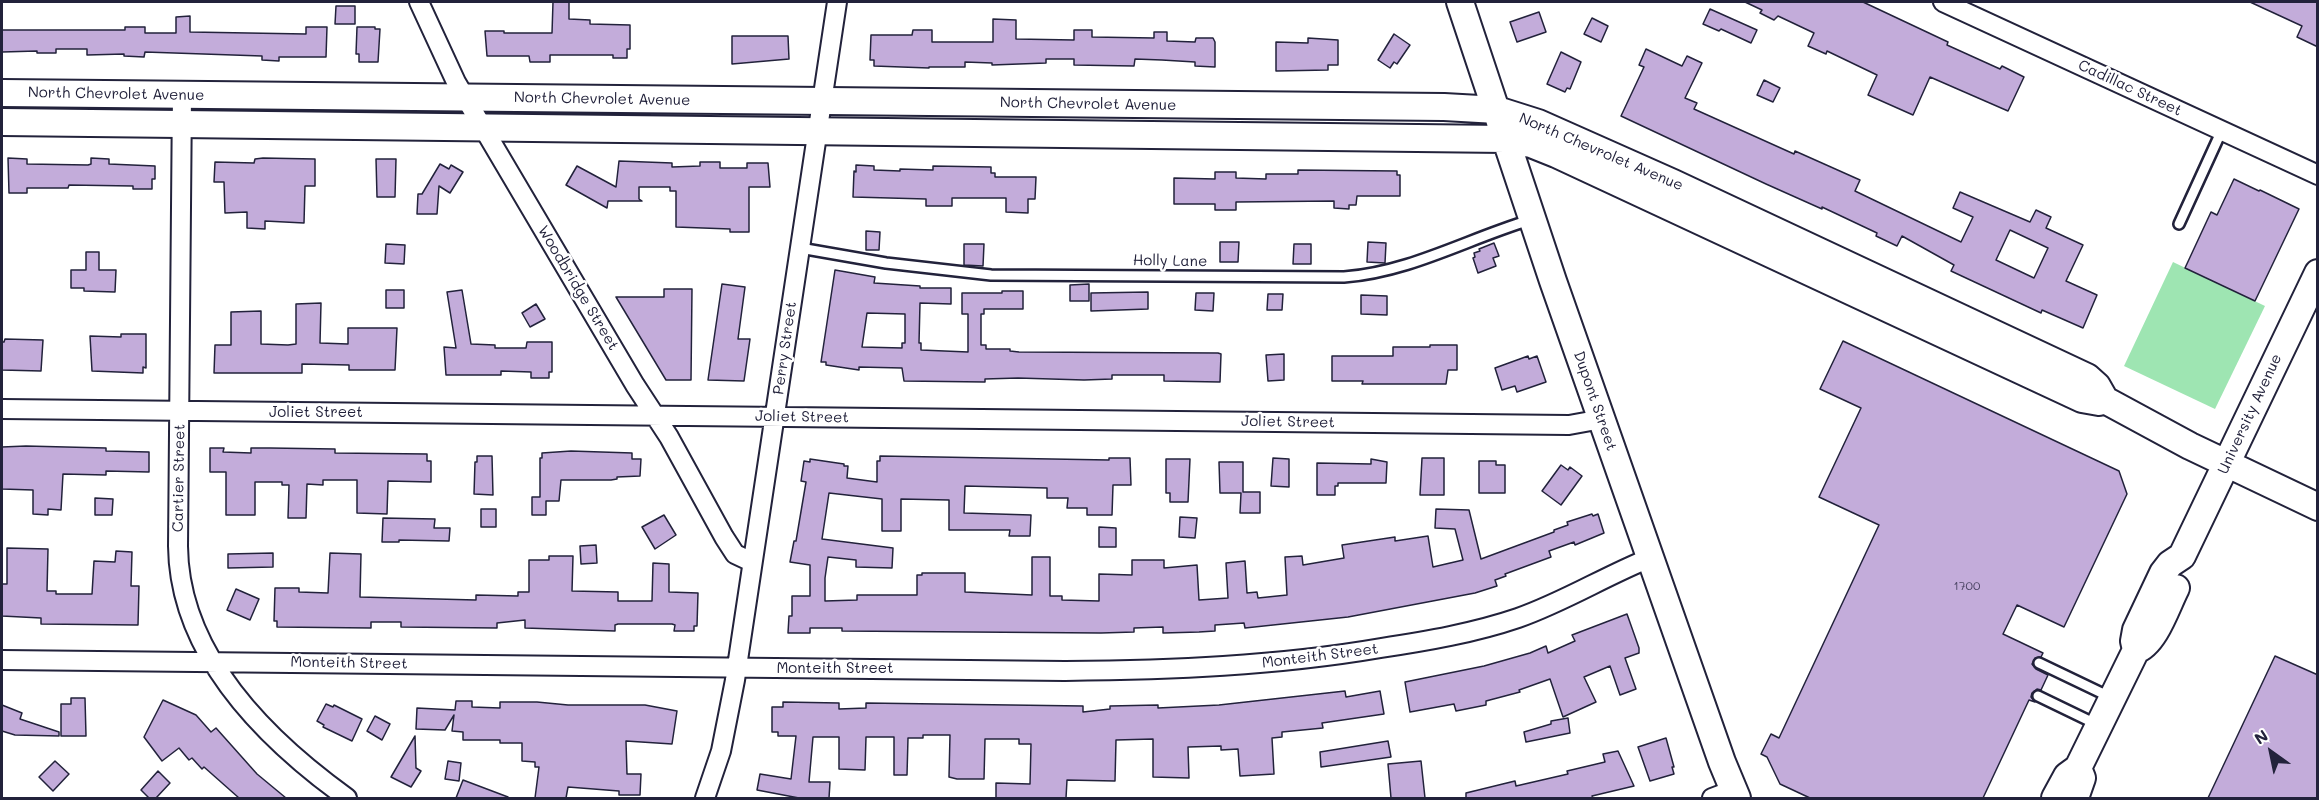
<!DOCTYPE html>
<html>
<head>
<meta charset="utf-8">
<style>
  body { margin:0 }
  #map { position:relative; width:2319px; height:800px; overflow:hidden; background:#fff; font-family:Mali,sans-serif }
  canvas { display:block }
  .frame { position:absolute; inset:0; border:3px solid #22223b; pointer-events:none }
  .north { position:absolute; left:2241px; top:722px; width:60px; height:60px; -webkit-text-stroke:4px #fff; paint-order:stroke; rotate:327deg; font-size:16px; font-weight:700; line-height:24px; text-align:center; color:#22223b }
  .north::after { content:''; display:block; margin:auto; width:21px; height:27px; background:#22223b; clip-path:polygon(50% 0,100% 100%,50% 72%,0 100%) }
</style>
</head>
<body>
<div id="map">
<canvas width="2319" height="800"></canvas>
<div class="frame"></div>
<div class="north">N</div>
</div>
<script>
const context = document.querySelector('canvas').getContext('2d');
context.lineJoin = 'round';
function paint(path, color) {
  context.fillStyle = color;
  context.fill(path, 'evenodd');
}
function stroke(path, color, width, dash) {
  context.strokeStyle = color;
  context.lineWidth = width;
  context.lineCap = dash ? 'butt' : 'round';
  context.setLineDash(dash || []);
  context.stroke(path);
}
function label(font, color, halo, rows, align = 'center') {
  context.font = font + ' Mali,sans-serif';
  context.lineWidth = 5;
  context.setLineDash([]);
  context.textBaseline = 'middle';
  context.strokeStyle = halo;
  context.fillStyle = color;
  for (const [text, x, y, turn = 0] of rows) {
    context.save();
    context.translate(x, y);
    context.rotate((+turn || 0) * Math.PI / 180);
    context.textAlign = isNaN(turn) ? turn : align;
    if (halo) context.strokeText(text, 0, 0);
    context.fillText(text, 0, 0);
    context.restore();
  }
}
paint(new Path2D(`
  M2173,262l92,44 -50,103 -91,-43z`), '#9ee5b2');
const building = new Path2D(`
  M553,2h16v17l21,1v4l40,1v24h-3v9h-14v-3h-63v7h-20l-1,-6h-42l-2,-25h19v2h48z
  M1745,2h118l85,40 -1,3 53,24 2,-3 22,11 -16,34 -78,-34 -17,38 -45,-20 9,-20 -50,-24 -1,3 -18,-8 6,-13 -36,-17 -4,4 -14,-7 2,-3z
  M2250,2h68v45l-21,-10 5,-11z
  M336,6h19v18h-20z
  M1710,9l47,21 -6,13 -30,-14 -2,2 -16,-7z
  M1539,12l7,20 -29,10 -7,-20z
  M190,16v16l116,2v-7h21l-1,30h-47v4l-17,-1v-4l-117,-4 -1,5 -20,-1v-2l-37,1v-6h-31v4h-19v-2l-35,1v-22h123v-3h20v6h31v-16z
  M1592,18l16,8 -7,16 -17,-8z
  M993,19l23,1v19l58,1v-10h18v7l62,1v-6h13v9l28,1 1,-4h17l2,4v25l-20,-1v-4l-33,-2 -27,-1 -1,7 -60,-1v-6h-28v4l-54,2v-2l-27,-1v5h-36v1l-55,-2v-6h-4l1,-25h41l1,-5h19v12h61z
  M357,27h18v2h5l-2,33h-19v-8h-3z
  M1394,34l16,11 -13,19 -3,-2 -4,6 -12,-8z
  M732,36h56l1,23 -57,5z
  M1308,38l30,2v25h-10v5l-52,1v-29l32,1z
  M1646,49l36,17 5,-10 15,7 -17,35 12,5 -3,6 100,45 1,-3 65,29 -5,11 106,51 12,-25 -20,-9 7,-16 70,30 6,-12 15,7 -5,11 37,17 -17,36 31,14 -14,33 -41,-18 -1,3 -90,-42 3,-6 -52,-29 -5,10 -21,-10 1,-3 -55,-26v2l-56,-25 -145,-68 23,-49 -5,-2zM2010,230l38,18 -14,30 -38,-18z
  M1561,52l20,10 -11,27 -3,-1 -2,4 -18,-8z
  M1764,80l16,8 -7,14 -16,-7z
  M8,158l19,1v5l61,1 3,-1v-6l18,1v5l46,2v13h-3v10h-19v-3l-64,-1 -1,3h-41v5h-18z
  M263,158l52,1v27h-10l-1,37 -39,-2v8l-18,-1v-16l-22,1 -1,-31h-10l1,-20 39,1 1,-4z
  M376,159h20l-1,38h-18z
  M619,161l53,2v4l28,-1v-4h20v6h27v-5h21l2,24h-21v45h-19v-3l-54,-2v-36h-6v-4h-31v12l3,2h-34l-1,7 -41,-23 11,-19 39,21z
  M440,164l9,5 2,-4 12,7 -13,21 -11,-7 -2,28h-20l1,-20h4z
  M856,165l18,1v4l26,1v-2l33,1v-4l58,1v6h4v4h41l-1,22h-7v14l-22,-1v-14h-54v8h-26v-7l-73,-2 1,-26 2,1z
  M1298,170l99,1v4h3v21h-43l-1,9h-7v4l-15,-1v-7l-98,1v8h-21v-6h-41v-26l41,1v-7h21v6l30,1v-5h32z
  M2234,179l25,12 1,-1 39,19 -44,92 -70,-33 26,-56 6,3z
  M866,231l14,1 -1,18h-13z
  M1220,242h19l-1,20h-18z
  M1368,242l18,1 -1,20 -18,-1z
  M1494,243l5,13 -6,2 3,8 -18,7 -5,-15 2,-1 -1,-4 6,-2 -1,-2z
  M386,244l19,1 -1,19 -19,-1z
  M964,244h20l-1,22 -19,-1z
  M1294,244h17v20h-18z
  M86,252h13v18h17l-1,22 -31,-1v-3h-13v-18h15z
  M835,270l40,7 -1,6 46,3v2h31v16l-31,-1 -1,40h2v7l47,2v-38h-6v-21h40v-2h21v18h-39v5h-3v31h5v4h24v2l9,1 199,1 3,1 -1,28 -56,-1v-6h-52v4l-28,1 -66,-2 -33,1v3l-81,-1 -2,-13 -43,-1v3l-33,-5v-3h-5zM867,313l38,1v29h-3v5l-40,-1z
  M722,284l23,3 -7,52h12l-6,42 -36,-1z
  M1089,284v17h-19v-16z
  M664,289h28l-1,91h-25l-50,-83h48z
  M386,290h18v18h-18z
  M462,290l9,54 24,1v3h31l1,-6h25v30h-3v6h-18v-6l-30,-1v4h-55l-2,-28 12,1 -9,-56z
  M1148,292v17l-57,2v-18z
  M1196,293h18l-1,18 -18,-1z
  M1268,294h15l-1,16h-15z
  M1361,295l26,1v19l-26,-1z
  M321,303l-1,40 28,1v-16h49l-2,42h-46v-5l-47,-1v9h-88l1,-28h16v-33l30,-1v33l27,1 8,-1v-40z
  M536,304l9,15 -15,8 -8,-14z
  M121,334h25v34l-3,-1v6l-51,-2 -2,-35 31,1z
  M5,339l38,1 -2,31 -39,-1v-28h2z
  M1843,341l276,130 8,23 -63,133 -47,-22 -14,29 40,19 -2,4 -6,1 -3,6 4,5 12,6 -7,15 -4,-1 -5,4 -1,4 4,5 -6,-2 -46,98h-173l-30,-14 -13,-27 -6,-3 10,-20 8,4 100,-213 -60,-28 42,-89 -41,-19z
  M1430,345h27v25h-9l-2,14h-84l1,-3h-31v-25h61v-9h37z
  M1284,354v26l-16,1 -2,-26z
  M1528,356l1,3 8,-3 9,26 -29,10 -2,-6 -13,4 -7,-22z
  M26,446l80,2v3l43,1v20l-43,-1v4l-43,-1 -2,36 -13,-1v6l-15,-1v-24l-31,-1v-42z
  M210,448h14l-1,4 28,1v-5h19l65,1v4l92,1v7h4v21l-43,-1 -1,33 -30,-1v-33h-34v5l-16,-1 -1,34h-18l1,-33h-7v-3h-27v33h-29v-43h-16z
  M571,451l61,2v6h9l-1,17 -23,1v2l-6,1h-50l-2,21h-13v14h-14v-18h8v-39h2v-5z
  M477,456h15l1,39 -19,-1 1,-32h2z
  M880,456l229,4v-2h21l1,27h-18l-1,30h-25v-7h-20l1,-10h-21v-10l-82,-2 -1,27 67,2 -1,21h-21l1,-6h-61v-30l-48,-1v32h-19v-32l-53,-6 -7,46 71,9 -1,20 -36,-1v-7l-28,-3 -3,21v23l32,-1v-5h60v-20h5v-2h43v19l67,3v-38h18v39h12v4l37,1v-27l33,1v-15h32v8l33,-3 2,35 29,-2 -2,-35 19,-2 2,32 10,-1 1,6 29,-3 -2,-38 17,-1 1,9 41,-7 -2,-13 53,-8v4l33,-5 5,31 30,-7 -8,-31 -20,-1 1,-19 33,1 12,49 73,-27v-2l14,-5 -1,-3 25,-8 1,2 5,-2 6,19 -29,12 -1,-3 -25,9 2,6 -46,17 1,2 -11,4 2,6 -22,7 -127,24 -103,11 -1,-5 -29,2v6l-16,1 -36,1v-6l-29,1v4l-33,1 -259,-2v-3h-32v5h-22l1,-17h3v-20h18v-31l-20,-3 4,-21h2l10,-59 -5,-1 3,-20 6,1v-3l34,5v2h4l-1,12 30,4v-21h3z
  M1273,458l16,1v28l-18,-1z
  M1422,458h22v37h-24z
  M1166,459h24l-2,43h-18v-9h-4z
  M1371,459l16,3 -1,21h-48v3h-3v9h-18v-32l54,1z
  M1479,461h17v4h9v28h-26z
  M1219,462h24v30h17v21h-20l1,-20h-21z
  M1561,465l7,5 2,-3 12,9 -21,29 -19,-14z
  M95,498l18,1 -1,16h-17z
  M481,509h15v18h-15z
  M664,515l12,20 -21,14 -13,-22z
  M1180,517l17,1 -2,20 -16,-1z
  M383,518l52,1 -1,9h16l-1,13 -50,-1v2h-17z
  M1099,527l17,1v19h-17z
  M596,545l1,18 -16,1 -1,-18z
  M7,548l41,1 -1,42h9v3h36l2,-33 21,1 1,-11 16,1 -1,34h8l-1,39 -97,-1v-6l-39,-2v-32h5z
  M273,553v14l-45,1v-14z
  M330,553l31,1 -1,43 38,1 78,2v-5l42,1v-4h11v-32h20v-4h24l-1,35 46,1v9h34l1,-38 16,1v28l29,1 -1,33h-3v5h-20l1,-6 -3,-1h-54l-3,1v6l-90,-3v-8l-28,3v5l-96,-1v-5h-30v6l-94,-1v-6h-3l1,-33h24v4l29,1z
  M236,589l23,10 -9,21 -23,-10z
  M1627,614l12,34v5l-14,5 11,31 -16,6 -10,-29 -26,11 12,25 -33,15 -13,-38 -31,11 1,2 -34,9v4l-30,6 -2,-7 -44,8 -5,-30 79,-16 46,-13 16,-7 2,7 27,-12 -3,-6z
  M2275,656l43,19v123h-110z
  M1345,691l1,6 34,-6 4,23 -62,9 1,5 -41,4v5l-10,1 2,36 -34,2 -2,-27 -17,1v-4l-33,1 1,31 -36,-1v-38l-37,1 -1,41 -48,-1 -1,18h-70v-15l34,1 1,-40h-12v-5h-34l-1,40h-27l-8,-2 1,-42h-27v3h-15l-1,37h-13v-38h-28l-1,33 -26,-1v-32h-26l-4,45h21l-1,16h-30l-42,-8 3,-16 31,5 5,-43h-18v-4h-6v-25h11v-5l56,1v6l27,-1v-5l217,3v6l27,-3v-3l48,-1v3l61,-3z
  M71,698h14l1,38h-25v-32h10z
  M163,700l33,15 15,17 5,-4 41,46 29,24h-47l-35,-31 -2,2 -10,-11 -3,2 -10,-12 -17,13 -18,-24z
  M456,701h16v6l28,1v-6h37l31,3h77l32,6 -5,33 -46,-3 1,33h14l-1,21h-21v-4l-51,-4 -2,11h-31l4,-31h-4v-5l-13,-1v-18h-22v-3h-37v-8l-11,-1 2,-16 -9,15 -29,-1 1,-21 38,2z
  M326,704l7,3 1,-2 28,14 -10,22 -29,-14 1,-2 -7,-4z
  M2,705l20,8 -2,6 39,13v4l-44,-1 -13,-4z
  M375,716l15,8 -8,16 -15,-9z
  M1568,718l2,15 -44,9 -2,-10 27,-8v-3z
  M415,736l1,32 5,3 -10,16 -20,-10z
  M1666,738l8,29h-2l2,7 -24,7 -12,-34z
  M1388,741l3,16 -70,10 -1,-15z
  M1618,751l16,35 -42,10 1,2h-127v-5l49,-12 1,5 52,-12 -1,-3 38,-9 -2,-8z
  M55,761l14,13 -16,17 -14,-14z
  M448,761l13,2 -2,18 -14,-2z
  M1421,761l4,37h-34l-3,-34z
  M158,771l12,12 -14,15h-7l-8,-8z
  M463,780l45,17v1h-52z`);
paint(building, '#c3acda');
stroke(building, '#22223b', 1.5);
const lane = new Path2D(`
  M2179,224l43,-94
  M800,248l86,15 105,12 353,2c66,-5 123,-38 186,-57
  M2039,663l71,34
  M2038,696l60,29`);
const street = new Path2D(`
  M419,2l37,80 179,303 34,52 55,100 11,17 17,8
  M1943,2l375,173
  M182,94l-4,452c1,108 87,193 169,252
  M2,409l1567,16 33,-6
  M2,660l1063,11c106,-1 211,-5 316,-23 46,-7 93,-15 137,-30 46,-16 87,-42 132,-60
  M705,798l16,-47 14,-71 102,-678
  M1712,798l21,-8`);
const secondary = new Path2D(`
  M1460,2l93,279 169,481 15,36
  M2,93l1442,14 53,3 41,13 135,60 414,194 10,9 8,14 85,46 128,61
  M2,122l1503,17 26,5 25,10 526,245 17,3 6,-2
  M2136,650l-2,-9 2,-11 27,-57 7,-9 12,-8 136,-283
  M2078,768l58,-118c19,-6 31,-45 40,-62
  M2055,798l12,-22 11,-8 4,10 -7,20`);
stroke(lane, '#22223b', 14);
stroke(street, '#22223b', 22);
stroke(secondary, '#22223b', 30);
stroke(lane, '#fff', 9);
stroke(street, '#fff', 18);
stroke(secondary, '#fff', 26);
label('12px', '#4a4463', null, [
  ["1700",1967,586]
]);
label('15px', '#22223b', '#fff', [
  ["Cadillac Street",2130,88,25],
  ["North Chevrolet Avenue",116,94,1],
  ["North Chevrolet Avenue",602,99,1],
  ["North Chevrolet Avenue",1088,104,1],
  ["North Chevrolet Avenue",1601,152,23],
  ["Holly Lane",1170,261,1],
  ["Woodbridge Street",578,288,59],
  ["Perry Street",785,348,-82],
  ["Dupont Street",1595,401,71],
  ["Joliet Street",316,412],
  ["University Avenue",2250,414,-65],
  ["Joliet Street",802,417,1],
  ["Joliet Street",1288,422,1],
  ["Cartier Street",179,478,-89],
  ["Monteith Street",1320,656,-7],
  ["Monteith Street",349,663,1],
  ["Monteith Street",835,668]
]);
</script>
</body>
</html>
